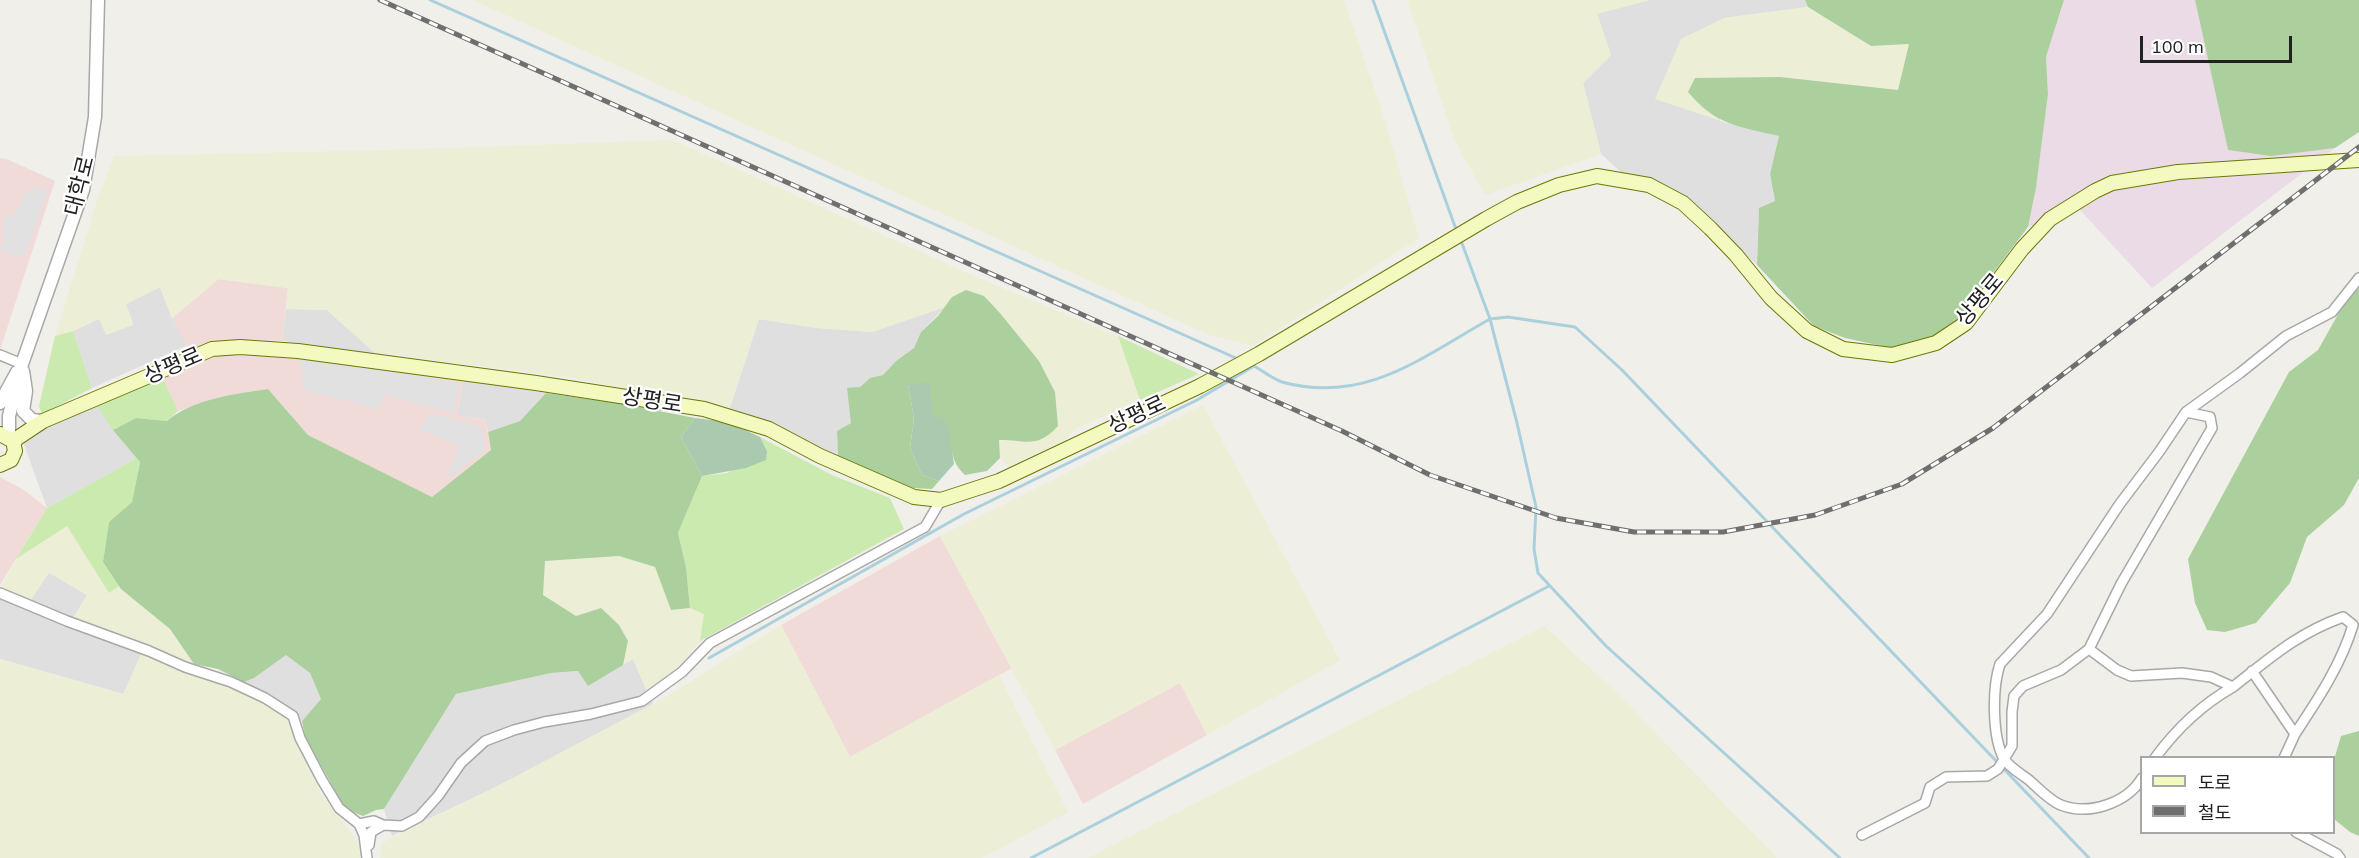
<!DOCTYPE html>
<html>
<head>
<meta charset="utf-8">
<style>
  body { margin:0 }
  #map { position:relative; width:2359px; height:858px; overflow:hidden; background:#f1efe9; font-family:Mulish,"Noto Sans KR",sans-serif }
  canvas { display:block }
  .legend { position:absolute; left:2140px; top:756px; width:195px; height:78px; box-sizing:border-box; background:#fff; border:2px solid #a6a6a6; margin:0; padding:8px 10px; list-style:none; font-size:18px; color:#212121 }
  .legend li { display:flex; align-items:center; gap:12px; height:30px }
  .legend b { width:30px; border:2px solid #a6a6a6 }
  .scale { position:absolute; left:2140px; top:36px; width:152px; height:27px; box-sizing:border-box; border:3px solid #212121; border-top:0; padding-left:8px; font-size:18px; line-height:21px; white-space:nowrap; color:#212121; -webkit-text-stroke:4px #fff; paint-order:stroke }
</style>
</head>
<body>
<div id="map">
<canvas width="2359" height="858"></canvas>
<ul class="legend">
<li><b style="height:8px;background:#f4f9bf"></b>도로</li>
<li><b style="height:8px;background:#6f6f6f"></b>철도</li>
</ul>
<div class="scale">100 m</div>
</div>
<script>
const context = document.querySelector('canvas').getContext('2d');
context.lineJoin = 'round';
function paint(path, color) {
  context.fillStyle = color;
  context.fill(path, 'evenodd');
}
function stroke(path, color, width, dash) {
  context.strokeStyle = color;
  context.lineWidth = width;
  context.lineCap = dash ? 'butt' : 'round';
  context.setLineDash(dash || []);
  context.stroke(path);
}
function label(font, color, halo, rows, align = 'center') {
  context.font = font + ' Mulish,"Noto Sans KR",sans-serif';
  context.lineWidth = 4.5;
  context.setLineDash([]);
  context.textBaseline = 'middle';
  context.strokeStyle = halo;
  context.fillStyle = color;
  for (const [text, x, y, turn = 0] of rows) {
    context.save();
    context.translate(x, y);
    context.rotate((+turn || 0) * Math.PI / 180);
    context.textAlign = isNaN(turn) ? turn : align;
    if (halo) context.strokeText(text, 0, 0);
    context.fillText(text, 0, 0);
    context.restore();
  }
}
paint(new Path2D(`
  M1650,0h155l3,7 -84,11 -4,103 59,15 -9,38 5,27 -16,8 -2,56 -77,-70 -58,-22 -21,-19 -18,-71 28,-28 -14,-42z
  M160,287l11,29 17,29 -96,43 -19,-57 27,-13 33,6 -7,-20z
  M945,307l-24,25 -7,16 -18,13 -13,14 -13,3 -10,9 -9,36 -14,8 1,25 -109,-46 30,-91 58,9 55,4z
  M286,309l41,1 49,44 -94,-13z
  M463,378l83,15 -26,28 -32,11 -3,-13 -28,-3z
  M95,403l42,55 -90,50 -25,-69z
  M49,572l38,23 -15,25 -42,-19z
  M0,598l142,54 -18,42 -124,-35z
  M286,654l24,19 11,26 -19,22 -58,-39 10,-4z
  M633,659l20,45 -159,84 -102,48 -8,-27 72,-115 95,-21 28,-2 9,14z`), '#dfdfdf');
paint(new Path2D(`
  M0,158l7,1 48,22 -55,169z
  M218,279l70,9 -6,53 -56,1 -36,9 -18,-33z
  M231,351l54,3 178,24 -6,38 28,3 6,31 -59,47 -124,-62 -40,-46 -42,7 -48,15 -15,-33z
  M0,477l24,13 23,18 -47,77z
  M940,536l72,132 -162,89 -69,-132z
  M1180,683l27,52 -124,69 -28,-54z`), '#f1dbd9');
paint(new Path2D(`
  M2064,0h131l33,150 40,5 67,-7 -183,140 -72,-78 -52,17 8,-39 12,-94 -2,-37z`), '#eadbe7');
paint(new Path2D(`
  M473,0h871l38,111 37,127 -166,108 -44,-11z
  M1407,0h243l-53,14 14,41 -28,28 18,71 -116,41 -30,-54z
  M1808,7l63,39 38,-2 -11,46 -118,-13 -80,29 21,15 -66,-22 26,-60 43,-21z
  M673,140l301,136 144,60 22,64 -65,29 -10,12 -56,25 -9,-8 -1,-18 32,2 -15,-107 -10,-14 -54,-24 -7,10 -73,25 -55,-4 -58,-9 -30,91 -157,-32 -176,-23 -20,-1 -49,-44 -41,-1 2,-21 -69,-9 -47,39 -12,-31 -34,17 7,21 -27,10 -7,-16 -26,12 -18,5 42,-135 17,-45 276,-6z
  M1203,405l137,255 -133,75 -27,-52 -125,67 -115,-214z
  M67,525l42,67 10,-6 51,43 24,35 -72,-29 -50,-15 15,-25 -38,-22 -19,28 -30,-12 16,-30z
  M619,556l36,11 16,42 19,-1 14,5 -4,28 -27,31 -26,20 -14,-33 -10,6 5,-24 -9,-16 -18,-17 -25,8 -33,-21 1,-34z
  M781,625l69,132 149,-82 69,137 -86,46h-602l2,-15 112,-55 167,-88z
  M1544,626l69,63 164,169h-689z
  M142,652l140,58 41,87 39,50 -2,11h-360v-199l123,35z`), '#ecefd5');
paint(new Path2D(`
  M73,331l19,57 -50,26 -3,-8 16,-70z
  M1118,336l81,38 -59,26z
  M163,378l15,33 -11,10 -31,-3 -23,12 -18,-27z
  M760,437l72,38 58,23 14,31 -204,112 4,-27 -14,-6 -4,-41 -8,-34 24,-57 25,-3 40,-22z
  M137,458l3,3 -8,41 -23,20 -6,40 16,24 -10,7 -42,-67 -51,33 31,-51z`), '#cbeab0');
paint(new Path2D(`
  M1805,0h259l-18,57 2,37 -12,94 -8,39 -69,91 -26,19 -42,11 -46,-10 -31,-12 -57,-61 2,-57 16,-7 -5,-27 9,-38c-41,-10 -62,-10 -91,-44l7,-14 85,-1 118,13 11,-46 -38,2 -63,-39z
  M2195,0h164v132l-24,16 -64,8 -43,-6z
  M2359,288v190l-15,27 -37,32 -17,46 -34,40 -31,9 -18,-2 -12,-27 -7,-44 101,-187 29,-22 28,-50z
  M966,290l18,6 15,16 40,49 16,31 3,34c-22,23 -30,14 -59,14l1,18 -13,13 -22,4c-14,-14 -9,-17 -17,-32 -12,-21 -25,-40 -40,-59l6,35 -4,29 12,27 17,6 -7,8 -19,-1 -75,-32 -1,-25 14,-8 -4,-35 13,-1 10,-9 13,-3 13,-14 18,-13 7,-16 17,-16 14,-19z
  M268,389l40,46 124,62 59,-47 -3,-18 32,-11 26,-28 71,10 78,15 -14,19 21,39 -24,57 8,34 4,41 -19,2 -16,-43 -36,-11 -74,5 -2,34 33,21 25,-8 18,17 9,16 -5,24 -35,21 -10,-15 -27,2 -95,21 -72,115 -8,1 -13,6 -18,-7 -40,-73 -3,-15 19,-22 -11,-26 -24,-18 -32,23 -10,4 -26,-13 -24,-5 -24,-35 -49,-40 -18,-27 6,-40 23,-20 8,-40 -27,-32 23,-12 31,3c26,-22 67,-27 101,-32z
  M2359,731v105l-9,-4 -16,-13v-59l7,-24z`), '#abd09e');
paint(new Path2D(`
  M930,382l2,33 11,3 6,13 5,33 -15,17 -17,-6 -12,-27 4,-29 -6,-35z
  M695,418l33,4 32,15 7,14 -1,9 -20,8 -44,8 -21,-39z`), '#aacab0');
paint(new Path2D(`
  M32,187l16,4 -25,67 -23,-8 4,-10 -1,-23 13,-4 8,-18z
  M299,357l160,25 -5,31 -62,-16 -6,-4 -8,17 -35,-11 -39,-8z
  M432,413l49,14 4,24 -39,28 13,-34 -40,-16z`), '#e1e1e1');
stroke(new Path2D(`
  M430,0l808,359
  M1373,0l84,232
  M1460,238l30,81 27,104 19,84 -2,42 4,24 68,73 234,212
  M1250,364c11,5 21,14 32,18 83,23 140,-25 208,-63l18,-2 67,10 47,43 467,488
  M709,658l255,-144 233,-114 57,-34
  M1031,858l518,-272`), '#aad0de', 3);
const minor = new Path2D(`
  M0,355l22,9
  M0,593l67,28 82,30 36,16 46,15 34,16 28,18 7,22 22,42 17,28 20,16 5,11 3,23
  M2089,649l28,21 14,6 51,-3 29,4 22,10c37,-29 65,-54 110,-70l10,8c-12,40 -35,74 -58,109l-43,-63
  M2155,758c22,-30 46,-53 78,-71
  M2284,758l11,-24
  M2142,778c-15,25 -53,38 -81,27 -11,-4 -23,-17 -32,-25 -8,-6 -20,-13 -25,-21 -12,-22 -12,-71 -4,-95l47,-50 72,-109 40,-53 27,-40
  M359,824l15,-3 9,4 19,1 17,-9 19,-21 23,-33 24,-22 29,-11 30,-8 47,-8 51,-13 40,-29 28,-29 215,-116 16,-27
  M2296,832l41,22 3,4
  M1862,835l63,-32 5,-16 16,-10 41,-1 11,-7 14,-23v-34l2,-16 9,-10 38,-16 28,-21 32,-65 91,-156 -2,-11 -24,-5 54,-39 46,-37 46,-24 27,-34
  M369,845l2,-13 12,-7`);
const tertiary = new Path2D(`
  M23,371l3,20 -3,20 9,9 11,1
  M0,403l17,-31
  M9,437v-21l13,-52 61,-174 12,-73 3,-117`);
const secondary = new Path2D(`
  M0,434l13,7 2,10 -4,9 -11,5
  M13,441l30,-20 146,-62 23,-10 28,-2 58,4 238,32 168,26 65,20 51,27 94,41 27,3 58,-19 201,-95 59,-32 227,-135 31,-17 42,-17 38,-9 52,9 34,18 27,25 26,27 35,43 36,33 36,18 49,6 44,-12 30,-20 56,-74 28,-30 45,-28 17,-8 66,-11 181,-12`);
stroke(minor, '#a8a8a8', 12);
stroke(tertiary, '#a8a8a8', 15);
stroke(secondary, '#697907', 16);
stroke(minor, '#fff', 9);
stroke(tertiary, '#fff', 12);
stroke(secondary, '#f4f9bf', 14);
const rail = new Path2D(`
  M380,0l962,431 88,44 126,43 78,14h89l92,-17 87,-31 91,-56 366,-281`);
stroke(rail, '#6f6f6f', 5);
stroke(rail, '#fff', 3, [9]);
label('22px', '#212121', '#fff', [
  ["대학로",80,186,-76],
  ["상평로",1980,300,-50],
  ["상평로",173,366,-23],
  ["상평로",652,401,9],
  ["상평로",1137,415,-25]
]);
</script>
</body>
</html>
